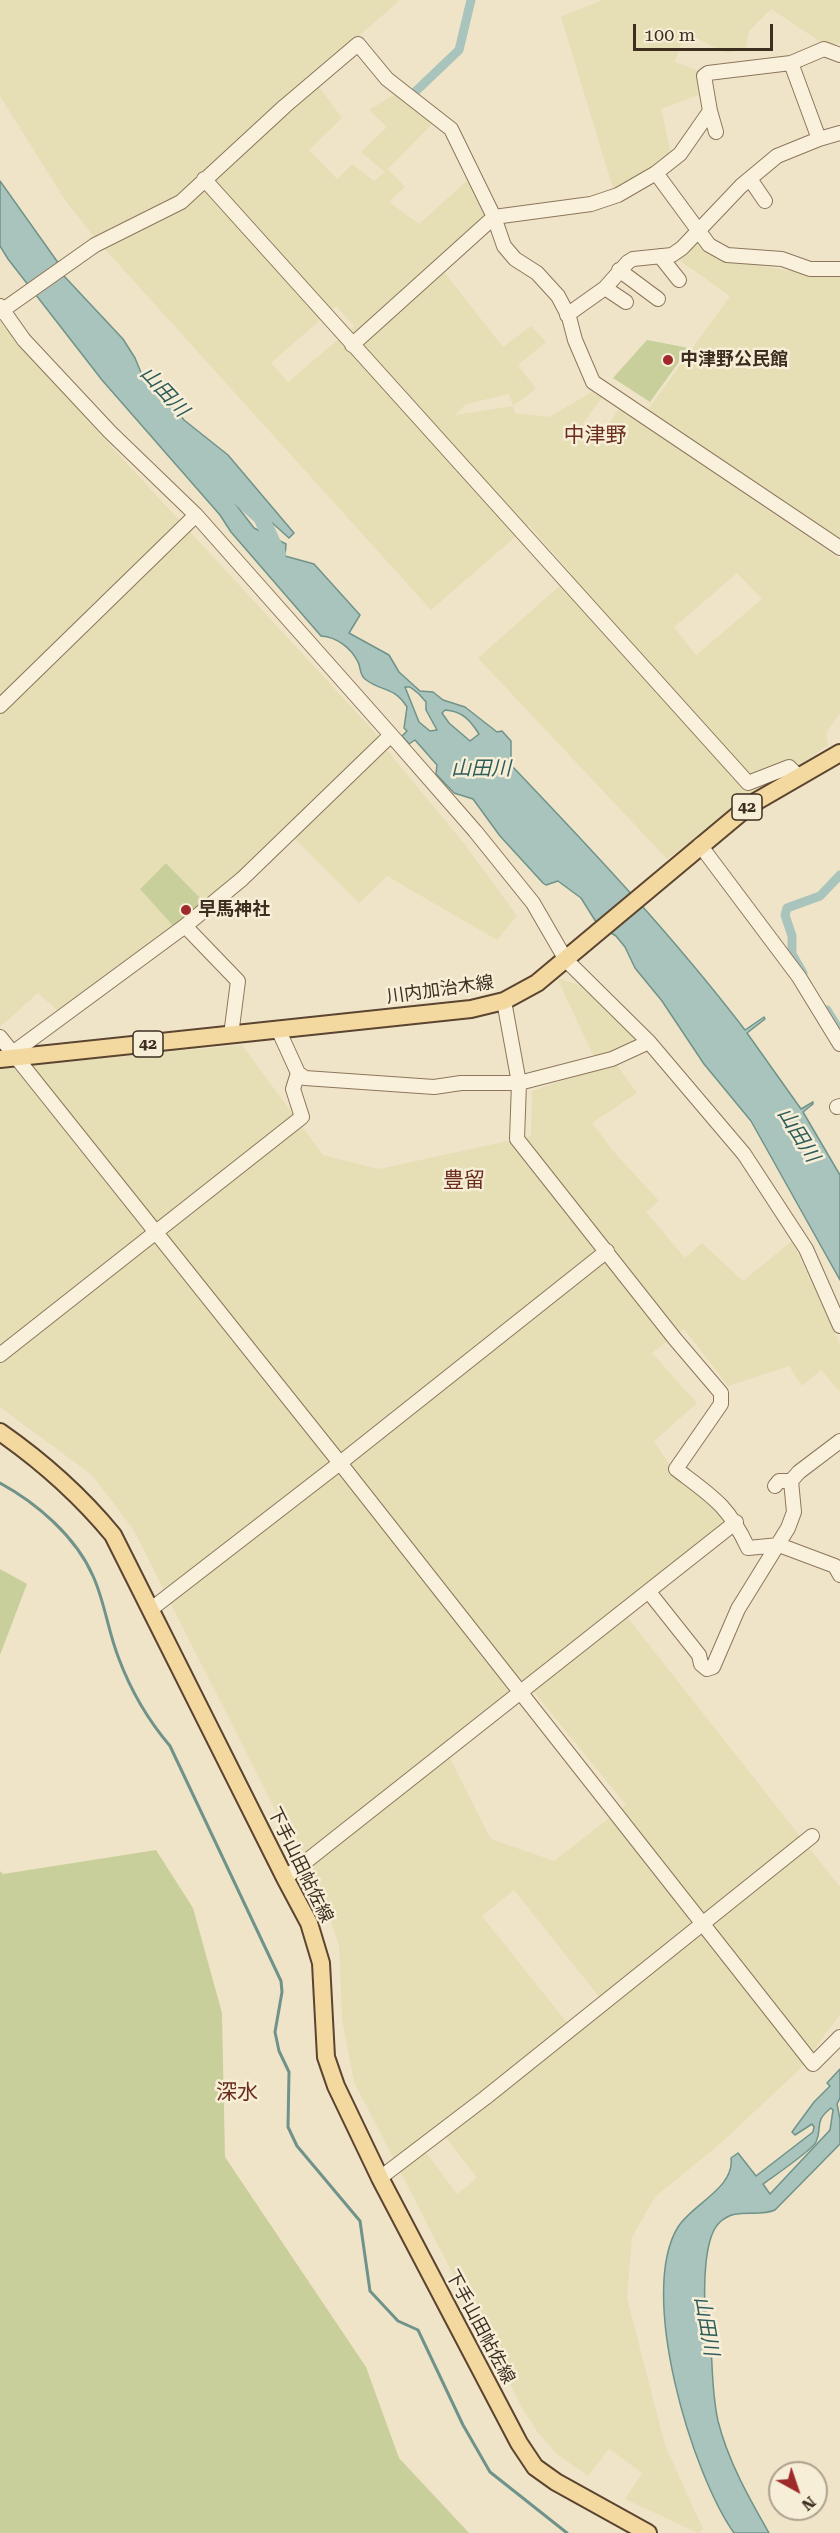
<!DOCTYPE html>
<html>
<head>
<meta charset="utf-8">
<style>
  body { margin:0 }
  #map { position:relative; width:840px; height:2533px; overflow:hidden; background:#f0e4c8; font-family:"Roboto Serif",serif }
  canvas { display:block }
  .north { position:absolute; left:768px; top:2461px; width:60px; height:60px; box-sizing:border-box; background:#f7eed8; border:2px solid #ada18e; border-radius:50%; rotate:140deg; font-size:16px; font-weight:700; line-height:24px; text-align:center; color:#3d2e20 }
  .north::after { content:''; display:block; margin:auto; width:21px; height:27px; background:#9e2a2b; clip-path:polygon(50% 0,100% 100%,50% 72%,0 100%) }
  .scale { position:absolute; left:633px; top:24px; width:140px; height:27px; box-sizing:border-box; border:3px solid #3d2e20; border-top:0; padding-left:8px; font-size:18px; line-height:21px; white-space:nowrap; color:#3d2e20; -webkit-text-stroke:4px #f7eed8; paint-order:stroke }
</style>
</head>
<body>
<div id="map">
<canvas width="840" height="2533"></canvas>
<div class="north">N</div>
<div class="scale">100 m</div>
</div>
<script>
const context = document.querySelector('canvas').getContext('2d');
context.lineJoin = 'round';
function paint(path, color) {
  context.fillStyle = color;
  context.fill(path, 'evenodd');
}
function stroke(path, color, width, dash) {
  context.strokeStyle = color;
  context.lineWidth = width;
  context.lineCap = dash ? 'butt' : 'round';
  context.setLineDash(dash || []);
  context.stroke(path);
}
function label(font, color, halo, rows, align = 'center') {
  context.font = font + ' "Roboto Serif","Noto Sans JP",serif';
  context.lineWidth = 5;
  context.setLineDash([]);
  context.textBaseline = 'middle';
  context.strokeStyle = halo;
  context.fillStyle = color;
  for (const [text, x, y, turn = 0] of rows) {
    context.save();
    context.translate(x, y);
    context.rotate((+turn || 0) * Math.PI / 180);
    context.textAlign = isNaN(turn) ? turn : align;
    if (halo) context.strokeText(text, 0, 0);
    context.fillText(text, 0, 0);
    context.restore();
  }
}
paint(new Path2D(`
  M0,0h400l-88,77 30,41 -33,32 28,29 15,-15 22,17 11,-9 -24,-20 26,-25 -18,-17 26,-16 37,30 -44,45 17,18 -16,15 30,22 49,-44 19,38 -50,45 66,84 28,-21 15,16 -28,23 18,24 -23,17 2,7 34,4 43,-25 10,6 -19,25 18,12 18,-26 221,150v154l-14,20 2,12 -161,114 -189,-201 94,-83 -43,-50 -98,85 -337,-373 -29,-37 -65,-104zM336,306l18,20 -66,56 -17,-19zM509,394l4,12 -58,9 11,-11zM737,573l25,26 -66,56 -22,-28z
  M602,0h238v43l-13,3 -56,-37 -22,22 -3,18 -21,4 -40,-21 -10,30 21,8 8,23 -43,16 11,49 -57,37 -54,-178z
  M697,240l24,18 96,18 23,-3v267l-193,-129 83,-115 -55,-39z
  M0,297l87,123 293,318 -174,166 -39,-41 9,66 -118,82 -20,-18 -38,34z
  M387,750l79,96 51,70 -20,24 -110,-64 -28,27 -65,-65z
  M557,978l22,7 62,56 -32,13 28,39 -45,30 22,29 45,49 -13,11 39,46 17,-15 41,38 49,-40 48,103v48l-19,-22 -19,16 -13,-20 -61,20 -44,-57 -32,24 45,50 -43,38 15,23 68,50 -117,94 220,279v127l-39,54 -80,75 -66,54 -23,40 -5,61 38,147 38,84 -5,4 -73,-34 17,-26 -33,-24 -21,27 -30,-21 -20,-22 -16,-25 -168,-326 -12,-63 -3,-74 -10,-29 -196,-387 -41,-54 -92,-68v-339l242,-23 81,110 56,14 152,-33 1,-45 67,-23zM525,1681l101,124 -72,56 -63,-22 -48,-94zM514,1890l86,108 -32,26 -86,-108zM439,2128l38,50 -20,16 -38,-51z`), '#e6deb5');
paint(new Path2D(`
  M647,340l42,8 -39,54 -37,-24z
  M166,863l40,41 -30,25 -36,-40z
  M0,1569l27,15 -27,71z
  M156,1850l37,58 29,105 3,144 141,210 33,91 70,75h-469v-662l3,3z`), '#c9cf9b');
const water = new Path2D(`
  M0,181l59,83 -2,2 7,10 59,63 12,19 7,17 25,23 17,22 44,35 66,78 -5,5 -60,-54 -7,-2 12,20 20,26 32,16 -1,12 29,8 46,51 -11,18 40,22 10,17 21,19 13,1 10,8 22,7 32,25 5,-1 9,10v24c82,86 162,171 234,265l19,-13 1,2 -18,14 54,76 12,-7v2l-10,8 37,63v105l-89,-159 -47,-57 -42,-63 -27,-33 -10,-21 -9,-11 -18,-11 -17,-27 -23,-17 -12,4 -3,-2 -43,-47 -27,-37 -19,-6 -18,-19 1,-9 -22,-25 -6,4 -7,-8 5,-5 -3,-3 3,-21c-13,-21 -26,-15 -42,-28 -6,-5 -4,-12 -7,-17 -7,-14 -21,-25 -37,-26l-90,-104 -11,-17 -118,-135 -94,-121 -8,-13zM405,687h5l9,7 7,8v8l11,20 -7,1 -11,-9zM445,710c17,1 25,10 34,24l-9,7 -21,-18 -7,-10z
  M840,2069v29l-3,6 3,15v25l-65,66c-19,8 -39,-4 -56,13 -15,15 -15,63 -14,84 1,11 5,21 6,32 1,26 1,55 7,82 10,40 31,77 51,112h-35c-42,-59 -97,-240 -56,-306 14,-23 57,-39 53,-69l7,-5 18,23 57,-44 1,-5 -2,-3 -17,11 -3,-3 22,-30 16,-16 -3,-3zM831,2108l2,2 -3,20 -60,64 -7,-10c11,-8 48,-33 53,-42 7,-15 -3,-20 15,-34z`);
paint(water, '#a9c4bc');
stroke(water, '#6f938a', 1.5);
stroke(new Path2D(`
  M0,1483c37,20 76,54 93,93 12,26 15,56 26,83 12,32 29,61 51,87l111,235 1,11 -7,40 4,19 10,21 -1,55 9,19 63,75 10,70 28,30 20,9 45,95 27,47 77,61`), '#6f938a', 3);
stroke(new Path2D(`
  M416,91l43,-41 12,-50
  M803,973l-11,-19v-18l-7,-21 2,-7 33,-12 20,-21
  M827,1010l13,21`), '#a9c4bc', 9);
stroke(new Path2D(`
  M206,467l55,50 17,37`), '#a9c4bc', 16);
const minor = new Path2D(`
  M840,55l-16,-6 -33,14 -83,10 -4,3 6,35 -30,43 -24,19 53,72 18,10 55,4 28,10h30
  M791,63l28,76 21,-6
  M710,111l6,21
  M204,179l544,604 41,-16 9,9
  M750,179l15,22
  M660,256l19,24
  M619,270l39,29
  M605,288l21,14
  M0,306l24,34 86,92 86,83 195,220 84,96 58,72 33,57 83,82 95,112 62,95 34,77
  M0,312l95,-67 86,-43 104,-96 73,-62 29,35 64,50 43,88 10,29 11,13 22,14 21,23 11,21 6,23 18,42 247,166
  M567,315l38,-27 23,-26 5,-3 39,-4 10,-7 59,-62 36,-30 42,-17
  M352,345l142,-128 97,-13 27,-9 38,-22
  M0,706l196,-191
  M700,845l99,132 41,67
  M185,926l53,55 -7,54
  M504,1001l15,82 -2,56 158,200 46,54v11l-45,65c37,28 52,36 72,79l31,-3 56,21 5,9
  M278,1029l20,44 7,5 129,9 27,-4h58l93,-24 37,-17
  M0,1037l340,426 473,601 27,-27
  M14,1052l171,-126 57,-47 149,-144
  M837,1107l3,-1
  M0,1355l302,-238 -9,-28 5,-16
  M775,1486l4,-5h12
  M649,1592l50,63 2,9 6,5 6,-2 25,-58 50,-81 6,-16 -3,-31 8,-9 41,-31
  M150,1610l190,-147 267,-212
  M285,1878l451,-356
  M380,2178l105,-80 327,-262`);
const major = new Path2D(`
  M0,1059l471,-50 33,-8 33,-18 213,-178 90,-52
  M0,1432c43,30 80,63 113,103l172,343 24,45 12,40 5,94 10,29 44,92 139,265 16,24 21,15 92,51`);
stroke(minor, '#8d765c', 16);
stroke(major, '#5b4430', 20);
stroke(minor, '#faf1dc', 14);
stroke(major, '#f3d9a0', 16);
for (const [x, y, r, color] of [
  [668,360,6,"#9e2a2b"],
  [186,910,6,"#9e2a2b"]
]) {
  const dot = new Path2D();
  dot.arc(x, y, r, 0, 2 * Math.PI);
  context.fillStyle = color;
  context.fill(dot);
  stroke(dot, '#f7eed8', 2);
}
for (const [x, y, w] of [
  [747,807,30],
  [148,1044,30]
]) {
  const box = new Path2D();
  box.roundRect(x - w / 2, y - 13, w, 26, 4.5);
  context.fillStyle = '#f7eed8';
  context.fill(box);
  stroke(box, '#3d2e20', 1.5);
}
label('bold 16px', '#3d2e20', null, [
  ["42",747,807],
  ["42",148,1044]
]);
label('bold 18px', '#3d2e20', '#f7eed8', [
  ["中津野公民館",680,360],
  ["早馬神社",198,910]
], 'left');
label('18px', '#3d2e20', '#f7eed8', [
  ["川内加治木線",440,990,-8],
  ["下手山田帖佐線",300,1865,64],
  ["下手山田帖佐線",480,2327,62]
]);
label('italic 20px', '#2f5d5a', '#f7eed8', [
  ["山田川",164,392,47],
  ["山田川",481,769],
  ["山田川",798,1135,58],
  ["山田川",706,2326,80]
]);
label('21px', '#6b2e1e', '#f7eed8', [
  ["中津野",595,436],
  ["豊留",464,1181],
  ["深水",237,2093]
]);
</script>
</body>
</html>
